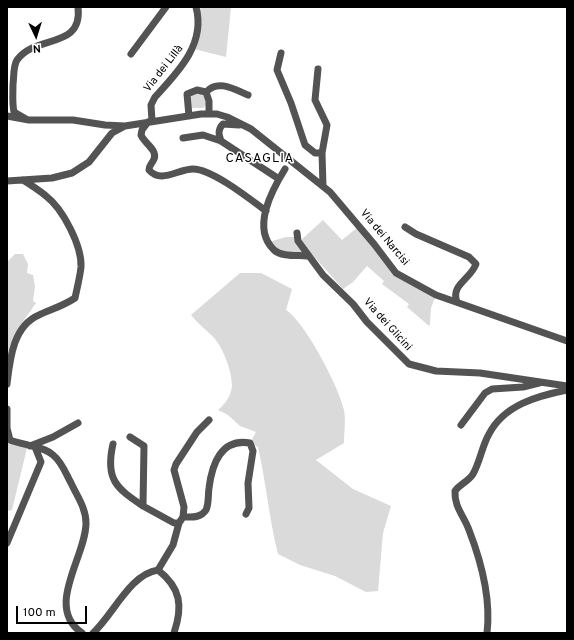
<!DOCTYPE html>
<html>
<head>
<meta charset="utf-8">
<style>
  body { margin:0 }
  #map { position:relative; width:574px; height:640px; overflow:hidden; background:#fff; font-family:Overpass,sans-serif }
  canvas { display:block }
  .frame { position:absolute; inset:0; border:8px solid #000; pointer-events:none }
  .north { position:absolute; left:16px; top:16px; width:40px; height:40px; -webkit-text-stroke:3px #fff; paint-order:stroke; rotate:176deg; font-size:11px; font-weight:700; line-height:16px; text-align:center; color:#000 }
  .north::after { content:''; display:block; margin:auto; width:14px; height:18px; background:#000; clip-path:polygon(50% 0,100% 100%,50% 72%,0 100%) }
  .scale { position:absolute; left:16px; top:606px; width:71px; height:18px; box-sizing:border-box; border:2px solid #000; border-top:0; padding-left:5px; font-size:12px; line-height:14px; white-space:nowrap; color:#000; -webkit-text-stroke:3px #fff; paint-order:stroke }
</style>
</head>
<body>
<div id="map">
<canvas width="574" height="640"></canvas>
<div class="frame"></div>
<div class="north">N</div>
<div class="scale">100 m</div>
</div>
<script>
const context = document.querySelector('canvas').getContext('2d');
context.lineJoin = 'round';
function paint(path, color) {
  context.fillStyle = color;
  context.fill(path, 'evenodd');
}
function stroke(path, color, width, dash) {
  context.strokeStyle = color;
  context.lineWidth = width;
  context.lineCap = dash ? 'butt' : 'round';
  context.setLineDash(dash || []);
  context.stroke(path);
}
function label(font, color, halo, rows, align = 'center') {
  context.font = font + ' Overpass,sans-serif';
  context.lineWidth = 3;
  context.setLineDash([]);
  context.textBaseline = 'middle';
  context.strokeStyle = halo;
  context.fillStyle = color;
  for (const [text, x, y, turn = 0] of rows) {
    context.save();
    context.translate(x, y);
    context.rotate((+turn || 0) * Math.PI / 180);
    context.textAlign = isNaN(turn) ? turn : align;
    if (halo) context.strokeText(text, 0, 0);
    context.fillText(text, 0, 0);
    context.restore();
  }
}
paint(new Path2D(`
  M201,7h30l-5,50 -32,-8 4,-34z
  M194,92l11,2 2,10 -4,4h-13v-13z
  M323,220l19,20 16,-13 38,46 40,22 -5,13 -1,16 -1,2 -22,-19 2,-3 -27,-20 2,-3 -17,-15 -14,16 -10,7 -43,-48z
  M286,237h11l10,19 -24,-2 -14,-12z
  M15,254h8l5,10 -1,9 6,2 2,11 -2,15 3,2 -16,23 -13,34v-98z
  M240,273h21l31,16 -6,21c19,12 53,77 58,100 2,10 0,23 0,33l-28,17 37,29 38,17 -8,27 -5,58 -12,1 -31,-16 -35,-11 -22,-11c-9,-36 -12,-72 -20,-107l-8,-4 6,-11 -16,-6 -12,-11 -10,-5c7,-6 13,-14 14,-24 0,-14 -8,-36 -17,-47 -7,-8 -17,-15 -24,-24z
  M7,441l20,7 -15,62 -5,1z`), '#dadada');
stroke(new Path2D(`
  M281,53l-4,17 14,33 14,42 10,8h7l1,33
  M131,54l35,-47
  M318,69l-3,31 12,25 -5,28
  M206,92c12,-13 28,-3 42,3
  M7,116l22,4h44l32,5 20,1
  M189,116l-2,-22 10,-4 9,2 3,9v13
  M26,119l-12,-7c-2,-9 -1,-18 -1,-28 1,-6 0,-18 4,-24 18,-26 66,-10 61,-53
  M152,121l-1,-16 4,-8c23,-25 51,-53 41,-90
  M148,122l-6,8 -1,5c3,8 17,15 13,24 -2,5 -5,6 -5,11 12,14 29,-1 44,-1 19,0 57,30 73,42
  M183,138l20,-3 18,6 58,38
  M221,141c-3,-7 -3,-12 2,-17l16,1
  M285,169c-13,21 -34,59 -11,81 8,7 23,5 33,6
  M7,181l45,-3 20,-5 17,-11 23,-29 13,-7 76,-12h16l10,3 24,12 79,63 44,52 22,29 40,22 131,46
  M405,227l11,7 53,23 7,7c-5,15 -26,21 -19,38
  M297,233l1,8 25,34 30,29 14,18 42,42 27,7 44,2 87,13
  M7,384c3,-25 6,-58 32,-69 13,-6 24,-9 36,-17 2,-10 5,-21 6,-31 1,-21 -18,-58 -35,-71 -7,-6 -15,-11 -23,-16
  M7,409v19l3,12c13,5 33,6 43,15 9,7 13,19 18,28 6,13 15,25 15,40 0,34 -42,84 -4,110
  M461,425l24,-32 7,-4 31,-2 16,-4
  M130,437l14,9 -1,60 31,17h5
  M113,444c-8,35 3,44 30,62
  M30,446l23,-9 25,-14
  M183,517c9,0 18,1 23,-7 3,-6 2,-16 3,-22 3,-24 12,-50 41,-45l3,8 -5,32 1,25 -3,6
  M7,543l34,-81 -6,-15
  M158,570l15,-25 6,-22 4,-6 1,-10 -10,-37 2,-6 21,-32 12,-12
  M93,633c20,-18 37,-59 65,-63 23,18 25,36 16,63
  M487,633c4,-33 -6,-72 -18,-103 -5,-14 -15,-23 -14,-39 5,-7 14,-10 18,-17 7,-12 9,-28 16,-40 15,-29 48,-38 78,-44`), '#535353', 7);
label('11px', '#000', '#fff', [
  ["Via dei Lillà",164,69,-52],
  ["Via dei Narcisi",384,238,50],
  ["Via dei Glicini",387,325,48]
]);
context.letterSpacing = '1px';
label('13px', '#000', '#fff', [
  ["CASAGLIA",260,159]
]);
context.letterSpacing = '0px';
</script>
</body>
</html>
